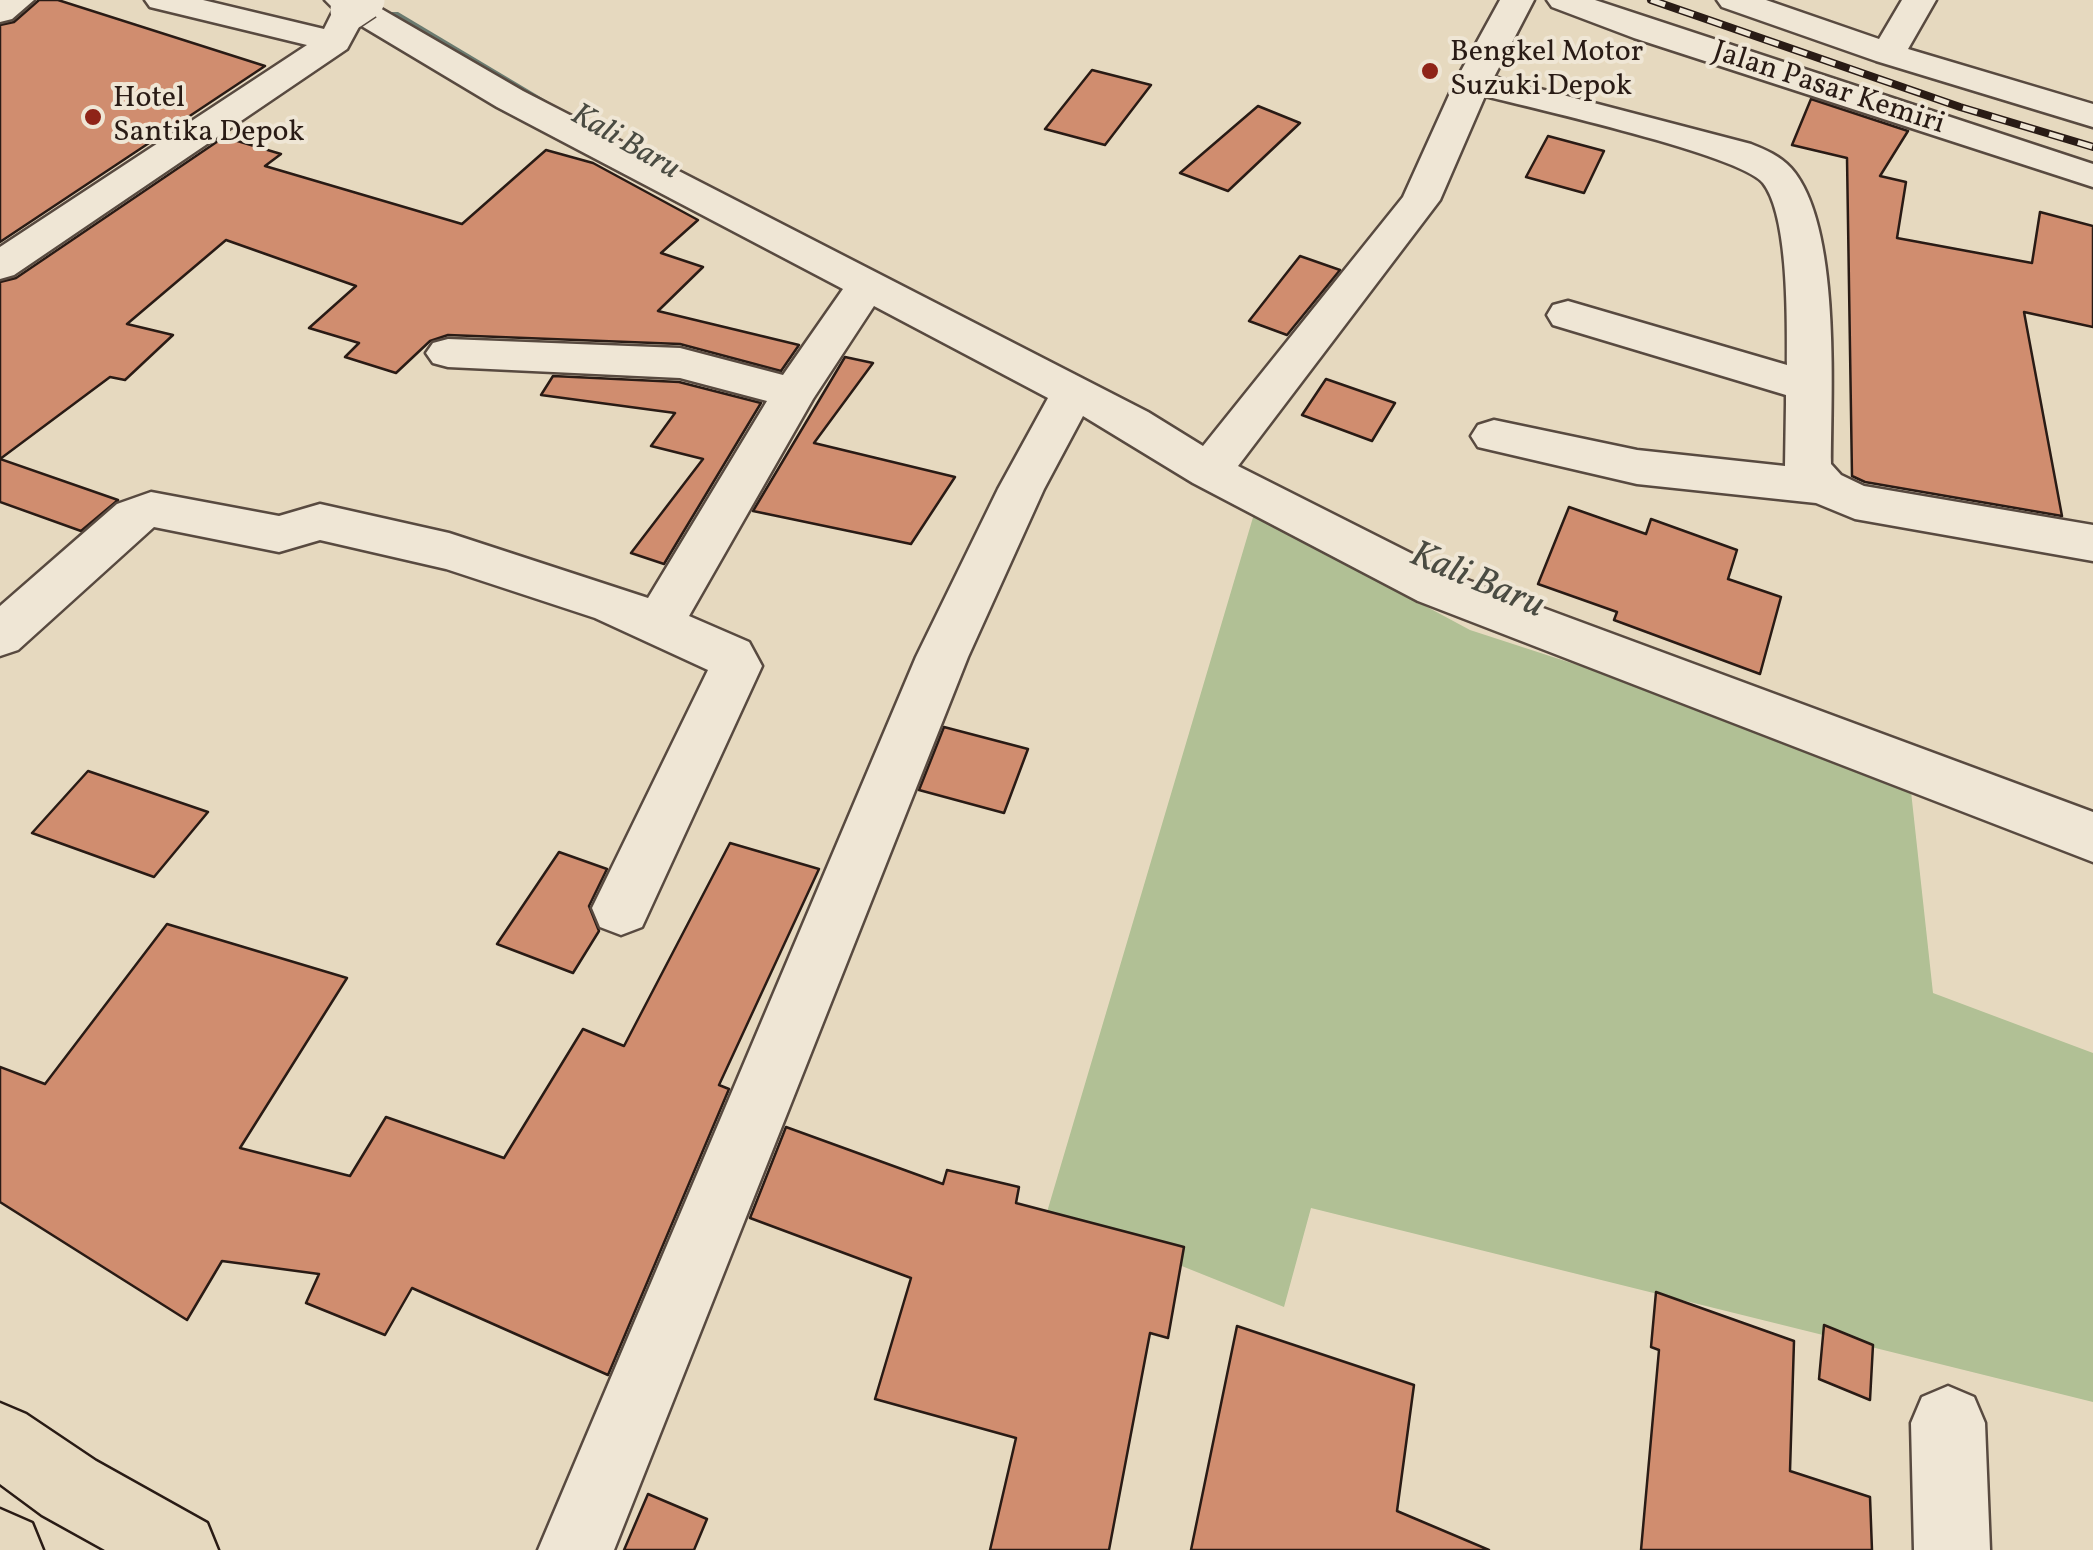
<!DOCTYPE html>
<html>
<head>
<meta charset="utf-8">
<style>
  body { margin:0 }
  canvas { display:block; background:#e6d9bf }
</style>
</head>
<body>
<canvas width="2093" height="1550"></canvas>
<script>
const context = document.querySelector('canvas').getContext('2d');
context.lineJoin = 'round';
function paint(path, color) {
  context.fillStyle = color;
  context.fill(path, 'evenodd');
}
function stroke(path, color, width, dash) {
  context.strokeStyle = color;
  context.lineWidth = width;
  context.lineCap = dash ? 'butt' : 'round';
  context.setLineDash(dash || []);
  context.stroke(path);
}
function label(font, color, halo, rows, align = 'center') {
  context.font = font + ' Vollkorn,serif';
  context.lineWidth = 8;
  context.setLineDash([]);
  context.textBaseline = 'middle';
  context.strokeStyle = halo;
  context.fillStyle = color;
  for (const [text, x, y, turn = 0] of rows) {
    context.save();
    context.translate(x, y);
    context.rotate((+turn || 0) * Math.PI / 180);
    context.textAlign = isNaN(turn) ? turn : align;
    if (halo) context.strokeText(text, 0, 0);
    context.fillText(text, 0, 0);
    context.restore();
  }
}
paint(new Path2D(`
  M1254,514l216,116 439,143 24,220 160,60v349l-782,-194 -27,99 -237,-95z`), '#b1c095');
paint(new Path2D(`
  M392,12h6l166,99 -9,2 -163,-97z`), '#6b7b70');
const building = new Path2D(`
  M39,0h19l207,66 -265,176v-217l14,-3z
  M1092,70l59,15 -46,60 -60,-16z
  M1811,99l97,32 -28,45 26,6 -9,56 135,25 8,-51 53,14v101l-69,-15 38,204 -197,-34 -13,-6 -5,-318 -55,-13z
  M1258,106l42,17 -72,68 -48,-18z
  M1548,136l56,15 -20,42 -58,-16z
  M224,137l57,17 -16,12 197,58 84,-74 47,13 105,57 -37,33 42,14 -45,44 141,34 -18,26 -101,-27 -232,-9 -18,6 -34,32 -51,-16 14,-14 -50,-15 47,-42 -130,-46 -99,84 46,11 -48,45 -15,-3 -110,82 118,41 -37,31 -81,-29v-220l16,-4z
  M1300,256l40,14 -53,65 -38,-14z
  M845,357l28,6 -59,80 141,34 -44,67 -158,-33z
  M553,376l126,6 82,21 -97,161 -33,-11 72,-94 -52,-13 24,-33 -134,-18z
  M1326,379l69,24 -23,38 -70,-26z
  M1569,507l77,27 5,-15 86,31 -9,29 53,18 -21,77 -146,-54 3,-8 -79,-28z
  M944,727l84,22 -24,64 -85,-23z
  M88,771l120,41 -54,65 -122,-44z
  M730,843l89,26 -100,216 10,4 -121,286 -196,-87 -27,47 -79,-32 13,-29 -97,-13 -35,59 -187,-118v-135l45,17 122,-160 180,54 -107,170 110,28 36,-59 118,41 79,-129 41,17z
  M559,852l48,17 -18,37 10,25 -26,42 -76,-29z
  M786,1127l157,57 4,-14 72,17 -3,16 168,44 -16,91 -18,-5 -41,217h-119l26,-112 -141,-39 36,-121 -161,-60z
  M1656,1292l138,49 -4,130 80,26 2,53h-231l18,-200 -8,-3z
  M1824,1325l49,20 -3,55 -51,-21z
  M1237,1326l177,59 -17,126 92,39h-298z
  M648,1494l59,25 -13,31h-70z`);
paint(building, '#d08d6f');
stroke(building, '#291b15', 2.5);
const minor = new Path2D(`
  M0,0h34l-22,19 -12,3z
  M145,0h58l121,29 10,-20 -9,-9h41l157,91 625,321 55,34 200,-249 52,-115 45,-82h34l-40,77 257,67c15,6 29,12 40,24 50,56 40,222 40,296l10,11 23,11 229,39v36l-238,-42 -39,-16 -179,-19 -159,-37 -7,-11 7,-11 16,-5 143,30 148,16 1,-62v-9l-233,-70 -6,-10 6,-10 15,-4 219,64c0,-43 2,-149 -24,-182 -22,-28 -231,-75 -278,-87l-45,104 -202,266 216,109 639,237v50l-675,-261 -225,-118 -110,-67 -39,73 -76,168 -354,893h-76l378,-893 82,-168 50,-91 -174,-92 -61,93 -124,217 60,26 13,24 -120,261 -21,8 -21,-8 -8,-19 116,-238 -113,-52 -149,-49 -126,-29 -41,12 -125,-25 -136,123 -18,6v-50l117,-102 34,-12 128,24 41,-12 129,29 199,65 119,-197 -87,-23 -232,-11 -15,-4 -7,-10 7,-10 15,-4 232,9 103,27 60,-86 -346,-182 -137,-82 -13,24 -333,226 -14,4v-32l307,-202 -157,-38z
  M1547,0h48l498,164v23l-459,-149 -82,-31z
  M1717,0h49l113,39 23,-39h34l-28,49 185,55v23l-217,-66 -154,-54z
  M1948,1386l26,11 11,26 5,127h-76l-3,-127 11,-26z`);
const highway = new Path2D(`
  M0,1403l26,11 70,47 111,62 11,27h-113l-63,-35 -42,-31z
  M0,1509l32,14 11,27h-43z`);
stroke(minor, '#584a40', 5);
stroke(highway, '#291b15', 5);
paint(minor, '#efe6d5');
paint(highway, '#e6d9bf');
const rail = new Path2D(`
  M1651,0l309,107 133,40`);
stroke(rail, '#291b15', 8);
stroke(rail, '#efe6d5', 5, [15]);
const minorBridge = new Path2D(`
  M350,10l15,-10`);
stroke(minorBridge, '#584a40', 42, []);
stroke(minorBridge, '#efe6d5', 39);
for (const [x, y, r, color] of [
  [1430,71,10,"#8f2418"],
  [93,117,10,"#8f2418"]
]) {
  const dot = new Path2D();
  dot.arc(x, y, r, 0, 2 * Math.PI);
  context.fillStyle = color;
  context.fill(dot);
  stroke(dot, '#efe6d5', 4);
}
label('30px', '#291b15', '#efe6d5', [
  ["Bengkel Motor",1450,54],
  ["Suzuki Depok",1450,88],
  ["Hotel",113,100],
  ["Santika Depok",113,134]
], 'left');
label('30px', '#291b15', '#efe6d5', [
  ["Jalan Pasar Kemiri",1828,90,18]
]);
label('italic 32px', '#4a4b42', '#efe6d5', [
  ["Kali Baru",624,144,30]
]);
label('italic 38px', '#4a4b42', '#efe6d5', [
  ["Kali Baru",1476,583,23]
]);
</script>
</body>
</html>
